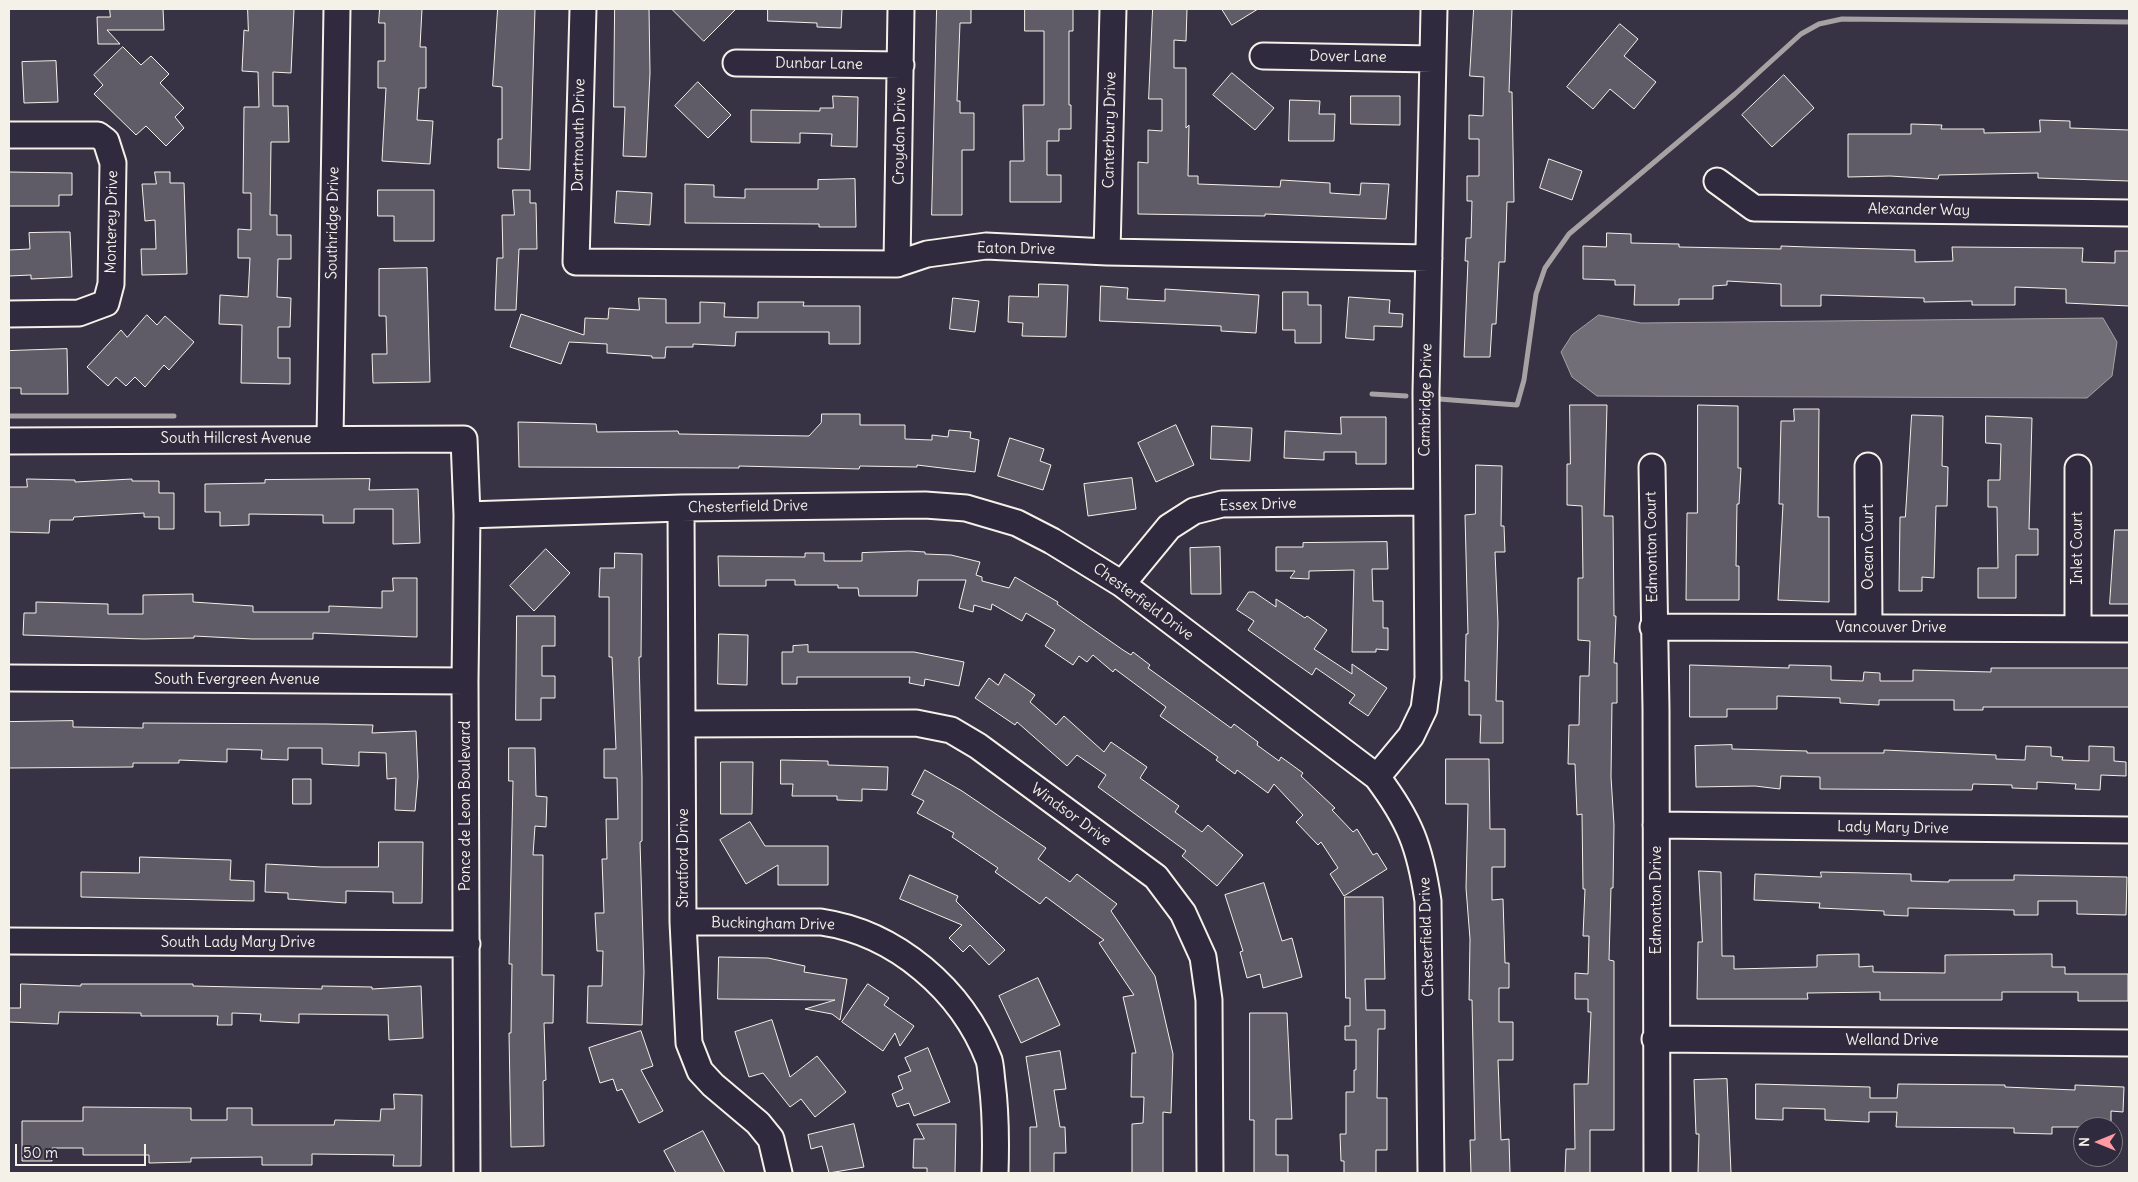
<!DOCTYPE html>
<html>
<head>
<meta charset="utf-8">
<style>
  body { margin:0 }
  #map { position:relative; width:2138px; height:1182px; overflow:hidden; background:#373244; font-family:Delius,sans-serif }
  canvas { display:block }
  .frame { position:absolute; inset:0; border:10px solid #f4f1e8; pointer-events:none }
  .north { position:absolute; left:2073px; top:1117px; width:50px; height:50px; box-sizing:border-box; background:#2f2a3d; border:1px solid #7e7a81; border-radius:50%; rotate:270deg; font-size:14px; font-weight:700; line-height:20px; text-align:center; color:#f4f1e8 }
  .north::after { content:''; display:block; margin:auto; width:18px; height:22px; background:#ff9aa2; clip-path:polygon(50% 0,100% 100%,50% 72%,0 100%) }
  .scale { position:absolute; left:15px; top:1144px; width:131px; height:22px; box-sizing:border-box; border:2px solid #f4f1e8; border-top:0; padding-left:6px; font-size:15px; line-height:18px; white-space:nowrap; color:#f4f1e8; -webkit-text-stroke:4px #2f2a3d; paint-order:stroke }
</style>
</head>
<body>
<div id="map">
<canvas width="2138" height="1182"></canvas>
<div class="frame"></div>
<div class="north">N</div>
<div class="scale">50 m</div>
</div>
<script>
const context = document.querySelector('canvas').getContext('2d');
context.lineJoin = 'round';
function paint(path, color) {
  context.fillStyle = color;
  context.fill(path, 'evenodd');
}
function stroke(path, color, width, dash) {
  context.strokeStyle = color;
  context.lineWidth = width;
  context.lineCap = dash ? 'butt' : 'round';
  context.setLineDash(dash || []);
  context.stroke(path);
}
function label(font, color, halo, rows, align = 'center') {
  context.font = font + ' Delius,sans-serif';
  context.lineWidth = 4;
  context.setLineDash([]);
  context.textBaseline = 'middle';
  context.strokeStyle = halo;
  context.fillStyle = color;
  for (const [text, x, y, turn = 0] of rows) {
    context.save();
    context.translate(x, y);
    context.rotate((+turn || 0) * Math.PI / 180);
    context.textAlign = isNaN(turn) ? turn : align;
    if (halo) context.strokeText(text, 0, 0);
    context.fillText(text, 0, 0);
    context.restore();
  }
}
const water = new Path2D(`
  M1599,315l42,8 462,-5 14,24 -5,34 -25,22 -490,-2 -25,-19 -11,-25 11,-17z`);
paint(water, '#726e77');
stroke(water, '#a6a2a4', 1);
stroke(new Path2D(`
  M1372,394l34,2
  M1439,399l78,6 7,-25 12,-86 9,-26 24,-34 166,-140 66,-60 18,-10 23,-5 287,3
  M9,416h165`), '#a6a2a4', 5);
const building = new Path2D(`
  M110,9h53l1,21h-57l13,14h-22l-1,-27h13z
  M248,9h46l-3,64 -18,-1v34h15l1,36h-18l-1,73h7v20h14v24h-13l-1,38 14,1 -1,29h-12v31h12v26l-49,-1 1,-58 -23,-1 1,-29 28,2 2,-39h-12v-29l13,1v-37h-8l1,-86h15l-1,-35 -16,-1 2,-41 4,1z
  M380,9h42l-2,38h6v41h-7l-2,32 16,1 -3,43 -48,-3 4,-73h-8v-27h7v-38h-6z
  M498,9h37l-5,161 -32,-2v-29h4v-52l-9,-1z
  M615,9h34l1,64 -4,84 -23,-1 2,-49h-11z
  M672,9h64l-32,32z
  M768,9h74l-1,19 -24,-1v-4l-49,-2z
  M937,9h34v14h-11l-3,78h3v12h14v37h-12v65h-30z
  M1025,9h48v22h-4v74h2v24h-12v12h-12v34h14v27h-51v-41h14l-1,-56h21v-74h-19z
  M1153,9h34l-1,32 -12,-1v28h12v60l3,-3 -1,51h10v8l82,3 1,-7 49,3v10l30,2 1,-12 28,1 -3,35 -121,-5v2l-127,-2v-52l10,1v-33l14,1v-32h-13z
  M1222,9h36l-26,16z
  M1474,9h38l-3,83h3l2,110h-7l-2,60h-6l-3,62h-4l-2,33h-26l4,-96h-3l1,-23h5l1,-37h-5v-25h12v-37h-10v-24l14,1 1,-39 -14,-1z
  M1620,24l18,15 -14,17 32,26 -22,27 -24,-20 -17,20 -26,-22z
  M123,47l18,18 10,-9 18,18 -9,9 24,25 -9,9 9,11 -18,18 -20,-20 -10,9 -42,-41 9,-9 -9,-10z
  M56,61l2,41 -34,1 -2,-41z
  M1232,73l42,35 -19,22 -42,-35z
  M1784,75l30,33 -42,39 -30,-32z
  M698,82l33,33 -23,23 -33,-32z
  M833,96l25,1 -1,50 -26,-1 1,-12 -32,-1v10l-49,-1v-32l69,1v-3h13z
  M1351,96h49v29l-49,-1z
  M1290,100l30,1 -1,13h16l-1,27h-45z
  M2040,120l30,1v7l59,2v51l-91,-3v-5l-99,2 -1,4 -48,-3 -42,1v-43h63v-10l31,1 -1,4h43v4l56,-1z
  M1549,159l33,12 -10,29 -32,-12z
  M9,172l63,1v22h-13v11h-50z
  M155,172h15v11h14l3,91 -45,1 -1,-26h15l-1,-29 -10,1 -3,-37h14z
  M855,179l1,48h-37v-3l-134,-1v-39l29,1v12l31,1v-9h73v-9z
  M378,190h56v51h-40v-25h-16z
  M513,190h17v13h6l1,46h-18l-3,61h-21l2,-52h6l-1,-43h12z
  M617,191l35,2 -2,32 -35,-2z
  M58,232h12l2,45 -41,2v-4l-22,1v-26l21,-1 -1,-16z
  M1607,233l24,1v9l48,1v3l102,2v-3l27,1 107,3v12l38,-1 -1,-14 131,1 -1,14 33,1v-12h14v55l-63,-3v-14l-51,-2v18h-43v-4l-48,1v-4l-103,-3v11h-40v-22l-54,-3v4l-14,1v13h-34v6h-45l1,-20h-20v-5l-32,-1v-33l23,1z
  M427,268l3,114 -57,1 -1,-29h15l-1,-38h-7v-47z
  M1039,284l29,1 -2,52 -44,-1 1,-13 -15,-1 1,-26 29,1z
  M1101,286l27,2 -1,11 38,2v-12l94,6 -3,38 -35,-2v-5l-121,-5z
  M1283,292h25v13h13v38h-26v-13h-12z
  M1349,297l41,3 -1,13 14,1 -1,13 -28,-1v14l-28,-2z
  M639,298l27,1v24h34v-21l25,1 -1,14 34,1v-16h46l-1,4h57v38h-31v-12h-93l-1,14 -42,-2v3h-27l-1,11h-13v-2l-45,-3v-9l-38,-2 -8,22 -51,-17 11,-33 63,21 1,-17 23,1 1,-11 30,2z
  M953,298l26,3 -4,31 -25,-3z
  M147,315l10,10 8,-9 29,26 -25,28 -5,-5 -19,22 -10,-10 -9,9 -10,-9 -8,9 -21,-19 34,-37 6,7z
  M67,349l1,45h-47v-6h-12v-37z
  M1570,405h37l-3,111h9l1,100h2l-2,47h3v40h-5l-1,74 3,48 -1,63h-2l-2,72 5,1v169h-24v43h-25l1,-24h9l-1,-65h14l3,-72h-3v-13h-13v-26l13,1 1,-38h-6l2,-47h-2l-1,-75 -5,1 -2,-51h-7l1,-39h10l1,-49h9l1,-35 -12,-1v-62h5l-1,-72 -15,-1v-41h3z
  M1698,405l40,1v62h3l-2,36h-2l-1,62h3v34h-53l1,-87h10z
  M1794,409h25l-1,108h11v85l-51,-2 5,-96h-4l2,-83h13z
  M822,414h38v11h45v14l27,1v-5l16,2 1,-7 22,2 -1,6 9,2 -4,32 -58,-7v2l-57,-1 -1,3 -120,-3v2l-220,-1 -1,-45 78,2 1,8 81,-1 1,3 130,2 12,-13z
  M1912,415l31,1 -1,50 6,1 -1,39h-11l-2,72 -12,-1v14h-23l1,-74h5z
  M1986,416l46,2 -3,111h9v26h-22v43h-38v-30h20l-1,-61h-9v-27h12l1,-36 -15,-1z
  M1341,417h45v47h-30v-12h-32v8l-40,-2 1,-27 56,3z
  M1176,425l18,40 -38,17 -18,-39z
  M1212,426l40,2 -2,33 -39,-2z
  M1010,438l34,11 -4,12 11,4 -8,25 -45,-14z
  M1476,465l26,1 -1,60h3l1,26h-10l3,71 -2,78h7v42h-23l1,-28h-12v-34h-4l1,-47h2l-3,-119 10,-1z
  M1132,478l4,31 -48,7 -4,-32z
  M27,479l48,1v2l57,-3v2h27v12h15v36h-15v-12h-15v-4l-70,4 -1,3h-23l-1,13 -40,-1v-45h18z
  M370,479l-1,11 49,-1 2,54 -27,1v-35h-39v14h-31v-8l-74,-1v11l-29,1v-14h-15v-28l60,-1v-3z
  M2115,530h14v74h-19z
  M1387,542l1,27h-16l1,32h10v27h5v22l-12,-1v3h-24l2,-82 -45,1v8l-19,-1 5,-7h-19v-24h27v-4z
  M1220,547l1,47h-30l-1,-46z
  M546,549l24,24 -36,38 -24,-25z
  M909,551l16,1v2l26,1 29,7 -4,13 6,2v4l27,7 6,-11 43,25 -1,2 66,46 8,5 2,-3 17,13 -2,3 83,60 3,-4 24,18 -1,3 22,16 2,-4 22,16 -2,3 34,32 -3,2 21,22 4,-3 16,26 4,-2 10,16 -43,27 -14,-22 8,-6 -17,-26 -3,3 -22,-23 7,-7 -29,-31 -6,9 -31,-23 -2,4 -19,-14 2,-3 -58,-41 6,-9 -51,-38 -2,3 -20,-17 -6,7 -8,-6 -6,9 -28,-19 10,-16 -29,-17 -4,8 -30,-17 -1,6 -17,-5 -1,7 -14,-4 7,-28h-48l-1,16h-58l-1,-8h-20v-3h-43v-5h-29v6h-47l-1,-30 87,1v-4h19v8h38v-8z
  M615,553l27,1 -1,103h-2l3,121v63l-2,1 4,130 -2,53 -55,-2 1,-37h14l1,-35h-6l-2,-38h9l-2,-54h5l-1,-40h12l-1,-41h-13v-29h12l-4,-92h-3v-60h-10l1,-29h14z
  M393,578h24v59l-104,-4v6h-61l-58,-3v2l-50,1 -121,-4 1,-22h12v-11l72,2v10h35v-19l50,-1v8l60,4v6h76v-6l53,2v-17h11z
  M1249,592h5l22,15v-8l29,19 2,-2 20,14 -13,19 38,25v-10l35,24 -19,28 -19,-13 6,-8 -39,-27 -4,7 -64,-45 6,-9 -17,-11z
  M517,616h38v30h-13v30h13v22h-14v22h-25z
  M719,634l29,1 -1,50 -29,-1z
  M808,645v7h106l50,10 -5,24 -34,-7 -1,7 -15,-3 1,-6h-113v7h-15v-32h11v-6z
  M1690,665l99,3v-3l42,1v14l32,1 1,-9 16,1v8h33v-11l78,2v-4h138v39h-146v3h-29v-10h-75v5l-39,-2v-5l-63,-2v13h-50v8h-37z
  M1005,674l30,21 -5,7 26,23 8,-9 40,36 7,-10 36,25 -7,11 39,28 -4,6 27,20 6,-7 35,30 -26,31 -35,-30 4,-5 -88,-64 8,-12 -29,-20 -10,11 -50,-44 -2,3 -40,-27 14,-20 9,7z
  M73,721v6l70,1v-5l184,1 46,1 -1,8 44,-2 2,46 -3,34 -20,-1 1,-32 -9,1 -1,-26 -27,-1v14l-37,-2v-16h-34v12l-27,-1 1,-9 -35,-1v13l-48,-2v3h-46v4l-124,1v-46z
  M1732,745v4l75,2v2h77v-3l112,5v4l29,1 1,-14 25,1v9l12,1 -1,3 27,1v-15l25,1v14l12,1v14l-25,-1 -1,15 -25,-1 1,-5 -39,-2v7l-25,-1v-3l-39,-1 -1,6 -152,-1v-12l-39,-1 -1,13 -25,-3 -59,1 -1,-41z
  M509,748h26l1,48 11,1 -1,30 -11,-1 -2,29h10l-1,120h12l-1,48h-9l2,57 -3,1 1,65 -33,1 -2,-114h2l1,-69h-3l4,-183h-4z
  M1446,759h43l1,70h15v38h-13v33l11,-1 2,64h4v25h-10v34h14v38h-15l3,80 8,-1 1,34h-39l-1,-33h5l-3,-140h-3l1,-61 -4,-51 2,-84h-22z
  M781,760l47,1v4l60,2 -1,23 -25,-1v12l-25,-1v-4h-45l1,-12h-12z
  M721,762h32l-1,52h-31z
  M925,770l37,21 84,57 -8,11 32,23 7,-8 40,30 -6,7 44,65 18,78 -2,59 -8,-1v61h-31v-49l11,-1 1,-26h-13l1,-44h4l-13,-56 11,-2 -35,-52 5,-3 -58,-43 -6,7 -45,-32 3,-4 -46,-31 2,-4 -37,-20 7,-12 -12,-6z
  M293,779h18v25h-18z
  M750,822l15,24h63v39h-50v-20l-32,19 -26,-44z
  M379,842h44l-1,61h-29v-11l-47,-1v12l-58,-4v-6l-23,-1 1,-28 56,3h56z
  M140,857l91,3 -1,20 24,1v20l-173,-4v-25l58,1z
  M1699,871l22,1 1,84h12v13l83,-2v-12l42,-1v13l14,-1v6l72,1v-18l107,-1v13h13v7h63v27h-50v-9h-76v8h-122v-8l-73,1 1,6h-111l1,-57h4z
  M1821,872l90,2v7l38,1v-2h65v-5l113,2 -1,38 -49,-1v-13h-39v14h-24v-5l-106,-2v8l-24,-1v-4l-65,-3 1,-5 -66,-3 1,-26 66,3z
  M910,875l48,21 -2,5 49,49 -16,15 -19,-20 -7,7 -14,-14 13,-13 -62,-26z
  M1264,883l18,58 10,-3 10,39 -39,11 -3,-14 -13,4 -7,-26 3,-1 -18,-56z
  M1345,897h38l2,82h-20l1,31h19v19h-7l-1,69h10v52h-11v23h-32v-12h-3l-1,-27h6v-42h8v-22h2v-30h-11v-14h5v-28h-4z
  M719,957l49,1 37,8 -1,6 43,7 -7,41 -8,-6 -27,-5 30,-9 -117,-1z
  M1038,978l22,47 -39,18 -22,-47z
  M21,984l60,2v-2h112v2l129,3v-3l50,1v2l49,-3 2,52 -34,2 -1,-25 -89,-1v9l-39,-2 1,-7 -29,-1v12h-15l1,-9h-77v-3l-82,-1 -1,12 -49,-2v-14h11z
  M868,984l21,14 -5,7 30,21 -14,20 -5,-13 -12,18 -41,-29z
  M1250,1013h37l5,106h-16v36h12v18h-34v-53h-4z
  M772,1020l18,57 27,-21 29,36 -31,25 -14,-18 -11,8 -27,-34 -14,4 -14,-45z
  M641,1031l12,35 -12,4 22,41 -24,12 -17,-34 -5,2 -4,-12 -13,4 -11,-35z
  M928,1048l22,54 -36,14 -5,-13 -12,4 -5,-13 11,-5 -5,-13 13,-5 -6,-13z
  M1060,1051l6,38 -12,1 6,37h5l1,26h-12v20h-24v-46h7l-11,-70z
  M1727,1079l4,94h-33l1,-39h-3l-2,-54z
  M1756,1084l114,3v11h27l1,-14 107,1v2l70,3v-5l49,2 -1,25 -12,-1v16h-59v7l-38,-1v-5l-118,-1 1,-15h-28v10l-44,-2v-11l-42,-1v12l-27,-1z
  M394,1094l28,1 -1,71h-28l1,-11 -82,-1v11h-50v-8l-71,1v4l-42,1v-8h-66v-7h-31v13h-30v-40h61v-14l108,1v12h36v-12h25v17h82l1,-5 45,1 1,-12h13z
  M854,1124l10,43 -35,6 -7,-27 -11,3 -3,-14z
  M917,1124h39l-1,49h-28v-5h-14l1,-29h10z
  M703,1131l22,42h-49l-12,-22z`);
paint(building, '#5f5c67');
stroke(building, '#f4f1e8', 1);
const minor = new Path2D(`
  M583,9l-7,253 321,2 30,-10 59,-8 121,6 322,6
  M1263,56l170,3
  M736,63l165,2
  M9,135h89l8,6 7,22 -2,121 -5,19 -27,10 -70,1
  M1717,181l37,27 375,5
  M1107,252l6,-243
  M897,264l4,-255
  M330,438l7,-429
  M9,441l455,-2 3,76 -2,166 2,492
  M1868,466l1,162
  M1652,467l4,242 1,464
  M2078,468v161
  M681,508l2,414 6,121 11,28 13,14 45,38 13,16 8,34
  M467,515l214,-7 244,-3 41,3 51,15 35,18 70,43 255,193c33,44 43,70 51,124l3,272
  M1122,584l47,-57 25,-16 28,-7 203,-2
  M1653,627l476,2
  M9,678l456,3
  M684,724l232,-1 35,7 27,16 178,131 27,36 20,44 6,43 1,173
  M1377,777l34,-41 13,-27 4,-31 -2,-286 8,-383
  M1656,825l473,5
  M683,922h138c75,11 141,68 168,138 2,7 2,15 3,22 4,31 4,61 3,91
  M9,941l458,3
  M1655,1039l474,4`);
stroke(minor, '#f4f1e8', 29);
stroke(minor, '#2f2a3d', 25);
label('15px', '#f4f1e8', '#2f2a3d', [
  ["Dover Lane",1348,57,1],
  ["Dunbar Lane",819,64,1],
  ["Canterbury Drive",1110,130,-89],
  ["Dartmouth Drive",579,135,-89],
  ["Croydon Drive",900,136,-89],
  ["Alexander Way",1919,210,1],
  ["Monterey Drive",112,222,-89],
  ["Southridge Drive",333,223,-89],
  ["Eaton Drive",1016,249,1],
  ["Cambridge Drive",1426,400,-89],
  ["South Hillcrest Avenue",236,439],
  ["Essex Drive",1258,505,-2],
  ["Chesterfield Drive",748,507,-1],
  ["Edmonton Court",1652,547,-91],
  ["Ocean Court",1869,547,-90],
  ["Inlet Court",2078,548,-90],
  ["Chesterfield Drive",1143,602,36],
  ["Vancouver Drive",1891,628],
  ["South Evergreen Avenue",237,680],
  ["Ponce de Leon Boulevard",466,806,-90],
  ["Windsor Drive",1071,815,36],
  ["Lady Mary Drive",1893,828,1],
  ["Stratford Drive",684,858,-90],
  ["Edmonton Drive",1657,900,-90],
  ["Buckingham Drive",773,924,1],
  ["Chesterfield Drive",1427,937,-92],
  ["South Lady Mary Drive",238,943],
  ["Welland Drive",1892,1041]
]);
</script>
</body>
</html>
